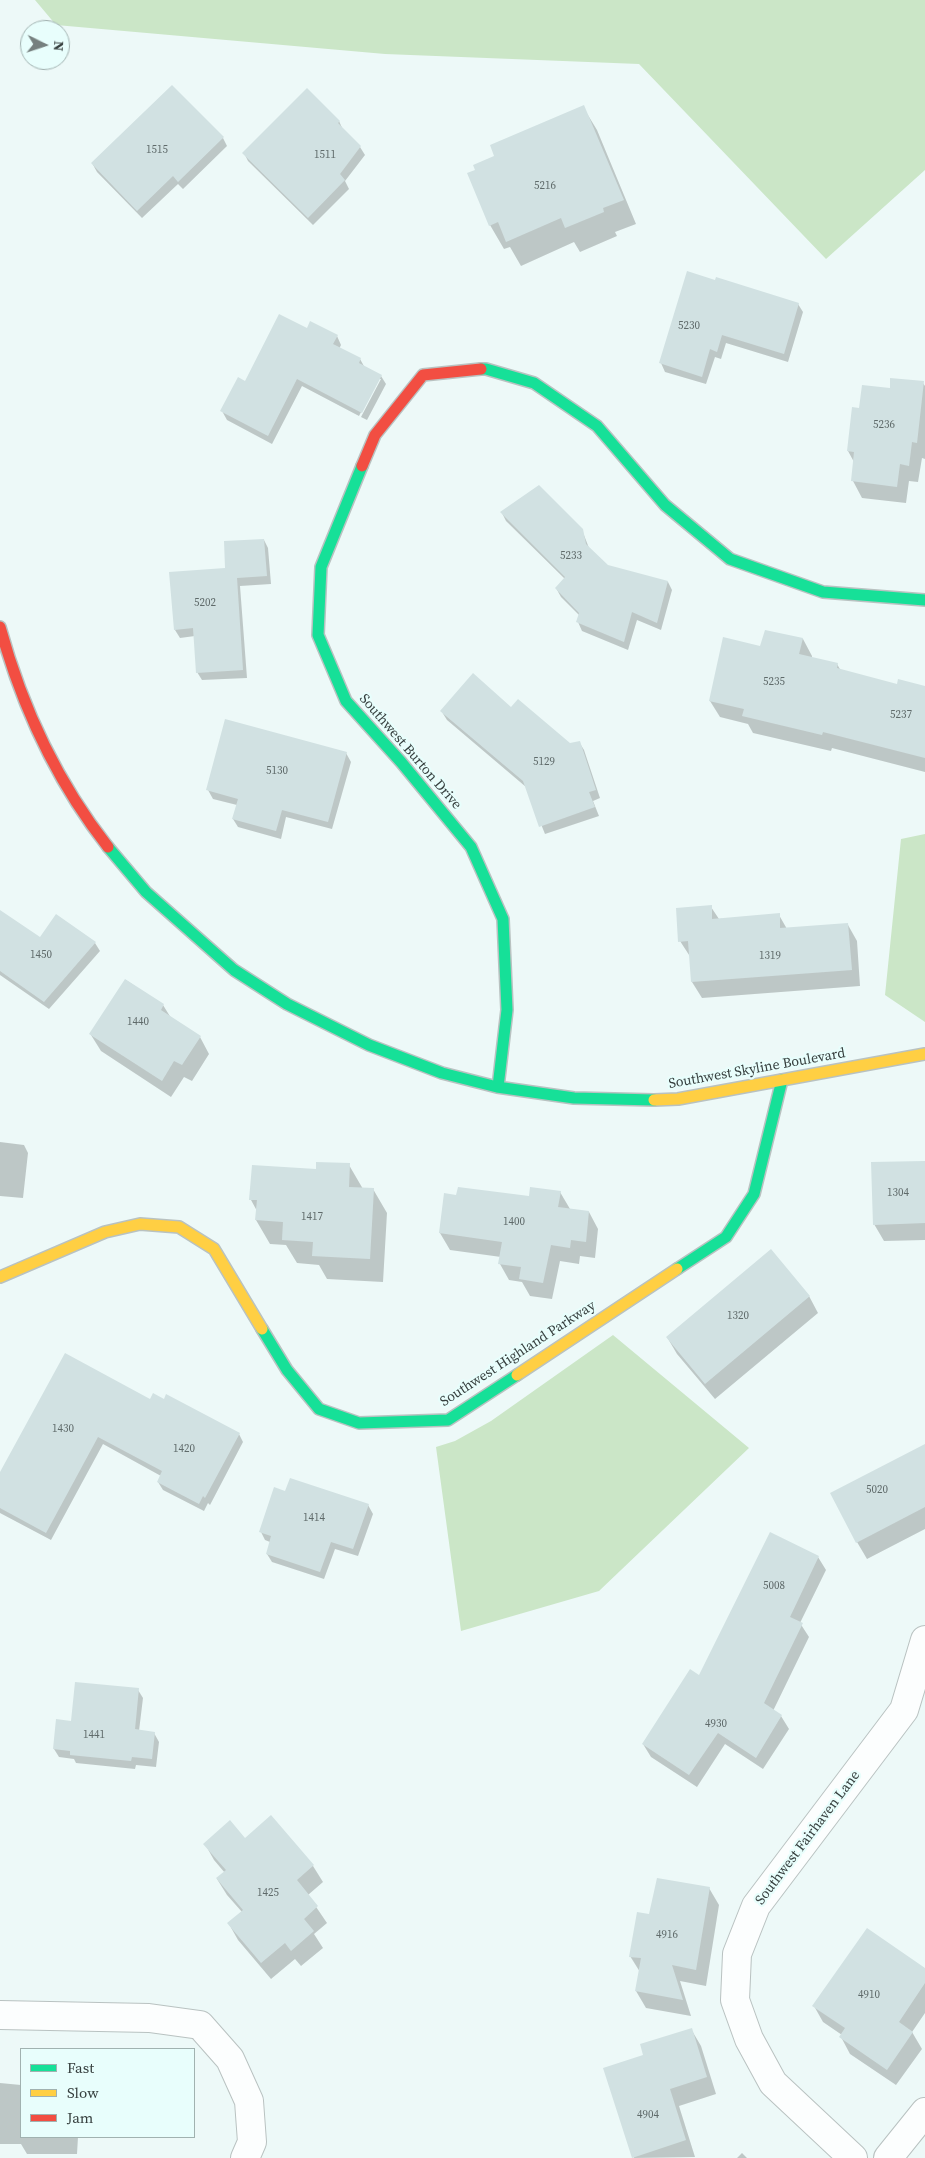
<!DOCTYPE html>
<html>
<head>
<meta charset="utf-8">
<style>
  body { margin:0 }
  #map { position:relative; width:925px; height:2158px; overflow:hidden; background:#edf9f8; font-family:"Source Serif 4",serif }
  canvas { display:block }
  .legend { position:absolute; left:20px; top:2048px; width:175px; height:90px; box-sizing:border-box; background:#e8fefc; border:1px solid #a1b2b0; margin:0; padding:6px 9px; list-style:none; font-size:15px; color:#363f3e }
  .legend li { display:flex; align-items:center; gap:10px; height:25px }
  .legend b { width:25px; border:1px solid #a1b2b0 }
  .north { position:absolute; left:20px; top:20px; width:50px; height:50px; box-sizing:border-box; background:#e8fefc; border:1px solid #a1b2b0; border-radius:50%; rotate:94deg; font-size:14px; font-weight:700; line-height:20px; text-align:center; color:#363f3e }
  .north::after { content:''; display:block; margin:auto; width:18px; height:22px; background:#76807f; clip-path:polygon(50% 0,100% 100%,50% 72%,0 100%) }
</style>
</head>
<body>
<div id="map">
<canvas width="925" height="2158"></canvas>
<ul class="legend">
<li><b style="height:6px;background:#16e098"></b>Fast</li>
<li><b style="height:6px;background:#ffcf43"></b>Slow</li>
<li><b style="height:6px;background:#f24e42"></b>Jam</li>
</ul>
<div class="north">N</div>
</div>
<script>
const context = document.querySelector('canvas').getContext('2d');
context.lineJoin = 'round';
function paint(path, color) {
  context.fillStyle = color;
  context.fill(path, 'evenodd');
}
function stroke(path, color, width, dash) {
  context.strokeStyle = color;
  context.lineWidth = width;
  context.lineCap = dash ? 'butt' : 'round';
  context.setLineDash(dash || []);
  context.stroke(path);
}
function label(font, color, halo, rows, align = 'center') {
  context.font = font + ' "Source Serif 4",serif';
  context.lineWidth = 4.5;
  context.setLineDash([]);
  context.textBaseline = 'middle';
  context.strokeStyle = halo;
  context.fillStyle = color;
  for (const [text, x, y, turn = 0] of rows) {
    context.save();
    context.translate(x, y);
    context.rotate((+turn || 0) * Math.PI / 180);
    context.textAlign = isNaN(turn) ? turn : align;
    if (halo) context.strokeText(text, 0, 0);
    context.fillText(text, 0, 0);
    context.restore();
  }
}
paint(new Path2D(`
  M35,0h890v170l-99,89 -187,-195 -254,-10 -329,-29z
  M925,834v188l-40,-27 16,-156z
  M613,1335l136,113 -150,143 -138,40 -25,-184 19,-6 36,-20z`), '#cbe6c7');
paint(new Path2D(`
  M583,107l14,23 39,94 -21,8 2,4 -37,16 -6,-10 -53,24 -11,-19 -6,2 -14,-24 -14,-54 20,-15z
  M339,121l4,9 17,17 5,8 -20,26 4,8 -36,36 -65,-64 -4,-8z
  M223,138l4,8 -44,43 -5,-5 -36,34 -45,-46 -5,-9z
  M688,273l110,31 5,8 -15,50 -62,-19 -5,16 -6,-2 -9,27 -41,-12 -4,-9z
  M308,330l29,6 4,9 -2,4 21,10 5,9 16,8 5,8 -19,36 -6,-3 20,-38h-3l-19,37 -57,-30 -30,58 -45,-24 -5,-9 23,-28z
  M923,383l2,3v73l-3,-1 -4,24 -9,-1 -3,22 -44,-5 -9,-17 1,-19 -6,-11 5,-43 7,2 31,-20z
  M502,513l80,17 7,18 19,18 60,16 4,8 -11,40 -24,-10 -9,30 -46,-19 -4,-9 1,-7 -18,-18 -5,-9 9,-9 -59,-58z
  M264,540l4,8 3,36 -31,2 7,92 -45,2 -5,-8 -2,-36 -15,2 -5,-8z
  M803,639l9,17v2l25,6 4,7 57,15 27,2v84l-93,-24 -1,3 -78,-18 -5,-9 -28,-7 -10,-16 51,-54z
  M512,708l58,37 9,-3 5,8 16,48 -7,3 6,15 -54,18 -19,-47 -79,-67 -5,-8z
  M346,753l5,9 -19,67 -46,-12 -5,22 -43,-12 -5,-8 4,-14 -24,-6 -5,-9z
  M711,907l8,12 60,-4 8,14 61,-4 9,16 3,45 -158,12 -10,-16 -1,-24 -11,-17z
  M0,911l40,28 16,-23 39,27 5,8 -51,58 -49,-34z
  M126,980l37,25 8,13 29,19 9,17 -17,27 -8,-4 -13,20 -70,-46 -10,-16z
  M0,1142l24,3 4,8 -5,45 -23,-2z
  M925,1162v78l-41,1 -10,-17z
  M349,1165l14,24h10l14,24 -4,69 -56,-3 -8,-14 -22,-2 -11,-18 -16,-1 -14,-24 1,-9 -6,-11 66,-30z
  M560,1192l10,17 19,3 9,17 -3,29 -15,-2 -1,8 -19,-3 -8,38 -22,-3 -8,-14 -13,-2 -9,-16 1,-7 -51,-7 -10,-17 17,-37 73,2z
  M809,1296l9,17 -103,86 -38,-45 -10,-17z
  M151,1401l88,33 4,8 -33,63 -2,-2 -4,8 -41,-21 -5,-8 3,-6 -58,-32 -52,96 -51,-27v-39z
  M925,1449v80l-58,30 -10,-17z
  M286,1492l82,13 5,9 -15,42 -23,-7 -11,30 -52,-17 -5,-8 3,-12 -5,-2 -4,-8z
  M818,1557l8,13 -26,53 9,14 -36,74 8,5 8,13 -26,40 -38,-25 -28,43 -46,-30 -8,-13 57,-67z
  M138,1690l5,8 -4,33 15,2 5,9 -3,25 -20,-2 -1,4 -59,-6 -2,-4 -15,-2 -5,-8z
  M245,1840l68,26 10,16 -15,13 19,28 -13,11 9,14 -22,18 -6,-7 -24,20 -33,-39 -9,-16 13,-12 -15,-17 -10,-16 8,-6 -11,-13 -9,-16z
  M709,1888l10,17 -13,81 -26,-5 11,35 -45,-8 -10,-17 4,-19 -10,-16 20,-41z
  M925,1969v44l-13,19 10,17 -26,36 -46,-31 -9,-17 1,-2 -19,-13 -9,-16z
  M691,2029l10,17 15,48 -37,12 16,51 -61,1 -30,-89 41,-13z
  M0,2083l21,2v52h57l-1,17h-50l-6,-10h-21z
  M742,2153l5,5h-10z`), '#0003');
paint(new Path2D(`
  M172,85l52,52 -46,45 -5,-6 -36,35 -46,-48z
  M307,88l33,33 -2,2 23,23 -21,28 5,6 -37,38 -66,-65z
  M584,105l40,95 -21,8 1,4 -39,16 -4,-10 -55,24 -8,-20 -9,4 -22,-53 8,-3 -2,-5 21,-9 -4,-11z
  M687,271l28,9 1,-3 83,26 -15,51 -62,-19 -5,17 -7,-3 -8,28 -43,-14z
  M279,314l28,14 3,-7 28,14 -5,9 28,14 -2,5 23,12 -20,38 -65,-34 -29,57 -48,-25 18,-34 7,4z
  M890,378l34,3 -7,62 -5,-1 -3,24 -9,-2 -3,23 -46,-6 3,-29 -7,-1 5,-44 7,1 3,-23 28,3z
  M539,485l44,44 3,15 22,21 60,16 -11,42 -25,-11 -8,30 -48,-20 3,-9 -24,-25 10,-11 -65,-65z
  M264,539l3,37 -30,2 6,92 -47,3 -3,-45 -19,2 -5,-58 56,-4 -1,-27z
  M765,630l38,8 -4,16 39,9 -1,5 60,16 1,-5 27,7v72l-102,-26 -1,3 -80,-19 2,-7 -35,-8 14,-64 37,9z
  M473,673l38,34 7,-8 52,44 10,-2 16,49 -7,2 6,15 -56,20 -16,-46 -83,-70z
  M225,719l122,33 -19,70 -46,-12 -6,21 -44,-12 6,-20 -32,-9z
  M712,905v14l68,-6v15l68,-5 4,47 -161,12 -3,-41 -10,1 -2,-34z
  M0,910l40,27 16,-23 40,28 -52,60 -44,-31z
  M125,979l39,25 -3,6 40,26 -19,29 -8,-4 -12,20 -73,-47z
  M925,1161v62l-52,2 -2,-63z
  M316,1162l34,1 -1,24 25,1 -4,71 -58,-3 1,-14 -31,-2 1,-18 -28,-2 2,-20h-8l3,-35 64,4z
  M458,1187l71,9 1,-9 31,4 -3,16 31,4 -3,31 -15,-2 -1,8 -19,-3 -8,38 -24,-4 2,-12 -23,-3 4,-22 -63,-9 5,-40 12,2z
  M771,1249l39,47 -105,88 -39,-47z
  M65,1353l85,46 3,-6 11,6 2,-5 74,39 -35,65 -2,-2 -4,8 -42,-22 5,-11 -64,-34 -52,96 -46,-25v-36z
  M925,1444v63l-69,36 -26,-50z
  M290,1478l79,26 -16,45 -22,-7 -11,30 -54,-18 5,-18 -12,-4 15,-45 11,4z
  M770,1532l49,24 -29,61 13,6 -39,80 18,12 -26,43 -38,-25 -29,42 -47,-31 48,-75 9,6z
  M75,1682l64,6 -4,41 20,3 -3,27 -20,-2 -1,4 -61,-6v-4l-17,-2 3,-30 15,2z
  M271,1815l43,50 -17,15 21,26 -14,13 10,12 -23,20 -6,-8 -24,20 -34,-40 16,-13 -27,-32 10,-8 -23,-26 27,-24 15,18z
  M657,1878l53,9 -14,83 -24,-5 11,35 -48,-9 6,-33 -12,-1 8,-45 12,2z
  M867,1928l58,40v15l-26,39 14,10 -26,38 -48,-33 6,-9 -33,-22z
  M692,2028l15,49 -37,12 16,51 -54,18 -29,-90 40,-13 -3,-11z`), '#d1e1e2');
const street = new Path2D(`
  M0,2015l149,3 51,7 30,34 19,42 3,41 -7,16
  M853,2158l-80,-75 -24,-44 -14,-39 2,-46 19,-48 148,-196 21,-70
  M888,2158l37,-46`);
const fast = new Path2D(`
  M481,369h5l48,14 63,43 68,79 65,54 93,33 102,8
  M362,466l-41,101 -3,68 28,66 55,61 70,85 32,72 4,91 -9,77
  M108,847l38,45 88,78 53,34 82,41 73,28 55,14 77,11 80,2
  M677,1269l49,-32 28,-43 28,-114
  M262,1329l25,41 32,39 40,14 89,-3 69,-45`);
const slow = new Path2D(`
  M654,1100l24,-1 247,-45
  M0,1277l105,-45 35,-8 39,3 35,22 48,80
  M517,1375l160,-106`);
const jam = new Path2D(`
  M362,466l13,-31 48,-60 58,-6
  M0,627c22,80 57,155 108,220`);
stroke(street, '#b9c2c1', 30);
stroke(fast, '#b9c2c1', 14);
stroke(slow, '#b9c2c1', 14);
stroke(jam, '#b9c2c1', 14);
stroke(street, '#fcfefe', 28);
stroke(fast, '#16e098', 11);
stroke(slow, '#ffcf43', 11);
stroke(jam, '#f24e42', 11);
label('11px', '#5f6a6a', null, [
  ["1515",157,150],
  ["1511",325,155],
  ["5216",545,186],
  ["5230",689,326],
  ["5236",884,425],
  ["5233",571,556],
  ["5202",205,603],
  ["5235",774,682],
  ["5237",901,715],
  ["5129",544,762],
  ["5130",277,771],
  ["1450",41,955],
  ["1319",770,956],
  ["1440",138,1022],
  ["1304",898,1193],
  ["1417",312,1217],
  ["1400",514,1222],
  ["1320",738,1316],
  ["1430",63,1429],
  ["1420",184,1449],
  ["5020",877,1490],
  ["1414",314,1518],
  ["5008",774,1586],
  ["4930",716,1724],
  ["1441",94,1735],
  ["1425",268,1893],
  ["4916",667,1935],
  ["4910",869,1995],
  ["4904",648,2115]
]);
label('14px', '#363f3e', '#e8fefc', [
  ["Southwest Burton Drive",410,752,49],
  ["Southwest Skyline Boulevard",757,1069,-10],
  ["Southwest Highland Parkway",518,1354,-33],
  ["Southwest Fairhaven Lane",808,1838,-53]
]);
</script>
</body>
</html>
